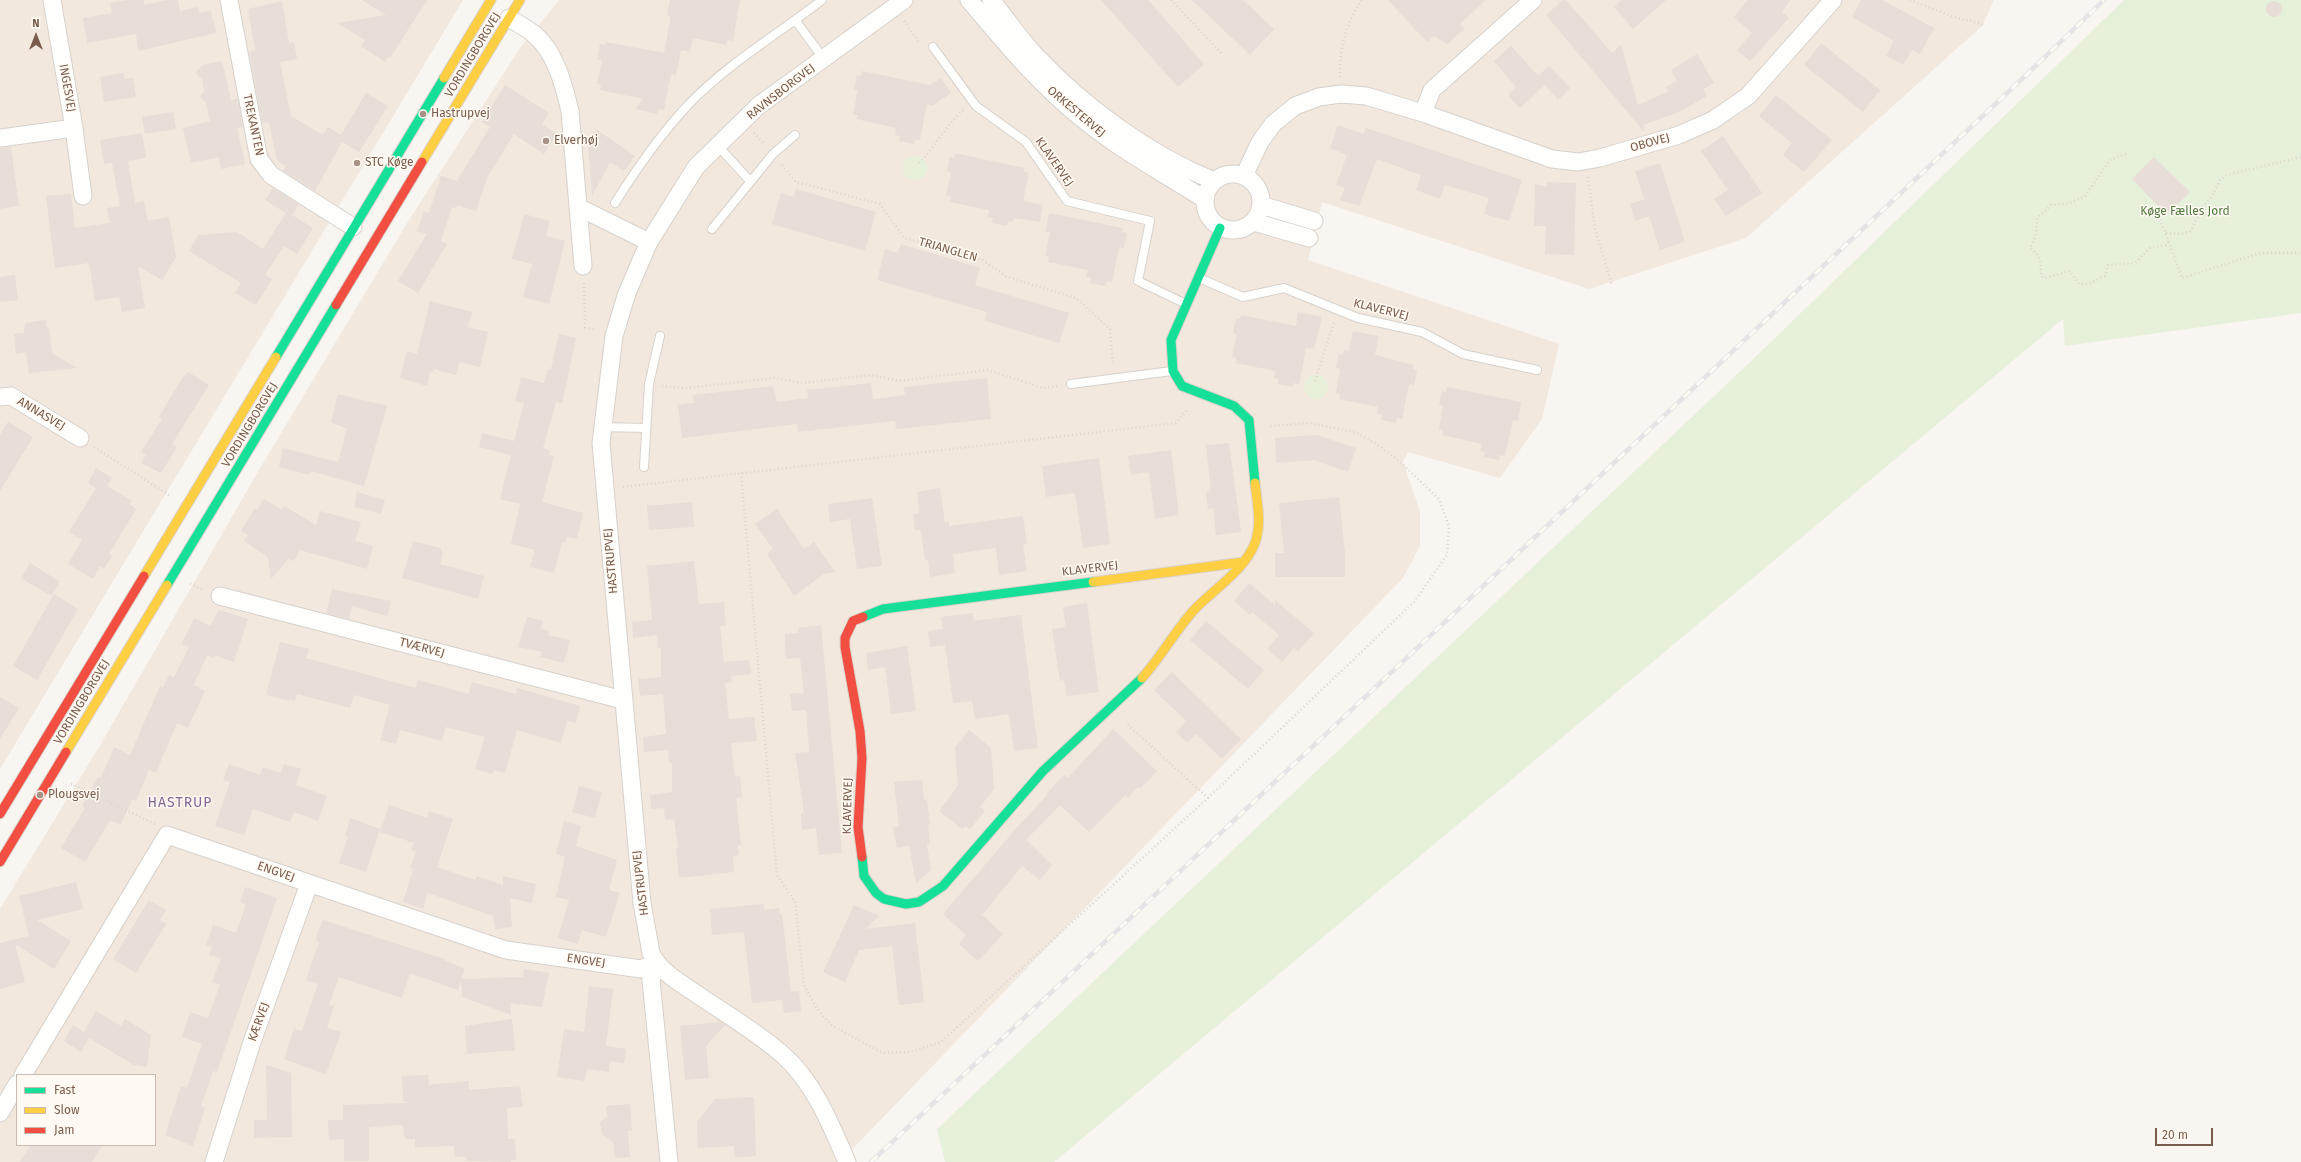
<!DOCTYPE html>
<html>
<head>
<meta charset="utf-8">
<style>
  body { margin:0 }
  #map { position:relative; width:2301px; height:1162px; overflow:hidden; background:#f9f5f0; font-family:"Fira Sans",sans-serif }
  canvas { display:block }
  .legend { position:absolute; left:16px; top:1074px; width:140px; height:72px; box-sizing:border-box; background:#fffaf3; border:1px solid #cabbb1; margin:0; padding:5px 7px; list-style:none; font-size:12px; color:#7a5c4d }
  .legend li { display:flex; align-items:center; gap:8px; height:20px }
  .legend b { width:20px; border:1px solid #cabbb1 }
  .north { position:absolute; left:16px; top:16px; width:40px; height:40px; -webkit-text-stroke:3px #fffaf3; paint-order:stroke; rotate:0deg; font-size:11px; font-weight:700; line-height:16px; text-align:center; color:#7a5c4d }
  .north::after { content:''; display:block; margin:auto; width:14px; height:18px; background:#7a5c4d; clip-path:polygon(50% 0,100% 100%,50% 72%,0 100%) }
  .scale { position:absolute; left:2155px; top:1128px; width:58px; height:18px; box-sizing:border-box; border:2px solid #7a5c4d; border-top:0; padding-left:5px; font-size:12px; line-height:14px; white-space:nowrap; color:#7a5c4d; -webkit-text-stroke:3px #fffaf3; paint-order:stroke }
</style>
</head>
<body>
<div id="map">
<canvas width="2301" height="1162"></canvas>
<ul class="legend">
<li><b style="height:5px;background:#16e098"></b>Fast</li>
<li><b style="height:5px;background:#ffcf43"></b>Slow</li>
<li><b style="height:5px;background:#f24e42"></b>Jam</li>
</ul>
<div class="north">N</div>
<div class="scale">20 m</div>
</div>
<script>
const context = document.querySelector('canvas').getContext('2d');
context.lineJoin = 'round';
function paint(path, color) {
  context.fillStyle = color;
  context.fill(path, 'evenodd');
}
function stroke(path, color, width, dash) {
  context.strokeStyle = color;
  context.lineWidth = width;
  context.lineCap = dash ? 'butt' : 'round';
  context.setLineDash(dash || []);
  context.stroke(path);
}
function label(font, color, halo, rows, align = 'center') {
  context.font = font + ' "Fira Sans",sans-serif';
  context.lineWidth = 3;
  context.setLineDash([]);
  context.textBaseline = 'middle';
  context.strokeStyle = halo;
  context.fillStyle = color;
  for (const [text, x, y, turn = 0] of rows) {
    context.save();
    context.translate(x, y);
    context.rotate((+turn || 0) * Math.PI / 180);
    context.textAlign = isNaN(turn) ? turn : align;
    if (halo) context.strokeText(text, 0, 0);
    context.fillText(text, 0, 0);
    context.restore();
  }
}
paint(new Path2D(`
  M0,0h463l-463,769z
  M559,0h1435l-12,26 -236,212 -157,51 -267,-87 -14,58 251,84 -17,75 -42,59 -92,-26 -5,10 17,49v35l-17,32 -563,584h-840v-253l99,-162 160,-277 150,-250 111,-172zM17,1075h138v70h-138z`), '#f2e8de');
paint(new Path2D(`
  M2124,0h177v313l-236,33 -2,-27 -1009,843h-109l-8,-33 810,-764z
  M903 168a12 12 0 1 1 24 0a12 12 0 1 1-24 0Z
  M1304 387a12 12 0 1 1 24 0a12 12 0 1 1-24 0Z`), '#e7f0db');
paint(new Path2D(`
  M128,0h16v5l23,-5h11l2,11 18,-4 1,6 12,-2 5,22 -78,18 -2,-17 -49,9 -4,-25 29,-5 -2,-10z
  M362,0h65l-37,58 -2,-1 -3,5 -24,-16 4,-6 -28,-17 49,-8z
  M670,0h70l-7,41 -6,-1 -1,5 -33,-7 -3,14 -9,-2 -5,25 -5,-1 -7,36 -6,-1 -1,5 -22,-5 8,-10 -43,-9 1,-5 -4,-1 5,-23 -5,-2 3,-15 5,1 1,-3 58,11 6,-32v-5l-3,-1z
  M1101,0h47l56,64 -26,23z
  M1192,0h51l31,29 -24,26z
  M1388,0h98l-26,24 4,5 -17,15 -13,-8 -7,6z
  M1563,0h3l46,53 9,-8 17,60 31,-14 -3,-4 11,-6 -6,-11 26,-16 17,29 -11,6 4,7 -26,15 -38,14 2,8 -99,-118z
  M1622,0h44l-33,29 -19,-22z
  M1748,0h42l-8,12 7,6 -39,43 -13,-11 15,-17 -18,-16z
  M1861,0h21l52,28 -14,26 -8,-4 -9,15 -17,-9 8,-15 -42,-24z
  M2266 9a8 8 0 1 1 16 0a8 8 0 1 1-16 0Z
  M282,1l7,42 5,-1 3,17 -17,3 11,54 32,19 5,-8 13,8 25,-42 22,13 -29,46 -17,-10 -27,49 -32,-20 3,-5 -9,-5 -8,-39 -7,1 -12,-67v-4l5,-2 -7,-41z
  M1821,43l59,47 -17,22 -59,-47z
  M1511,46l27,30 11,-10 21,22 -12,12 -13,-15 -25,23 -12,-13 8,-8 -22,-26z
  M222,61l9,39 7,-1 5,28 -6,1 8,36 -24,5 -2,-12 -28,6 -8,-35 27,-7 -4,-19 -6,-5 4,-6 -2,-12 -7,-6 8,-8z
  M862,71l68,14 11,-7 10,15 -19,13 -5,-2 -7,36 -5,-1 -1,5 -15,-3 1,-5 -5,-1 1,-7 -40,-9 2,-4 -5,-1 5,-24 -4,-1 3,-14 4,1z
  M123,73l2,6 8,-1 3,19 -32,5 -4,-25z
  M505,85l44,28 -7,11 15,10 -13,20 -30,-20 -27,44 -11,33 -19,-6 -1,3 -4,-1 -11,34 6,3 -29,49 -20,-12 29,-47 -10,-3 7,-20 5,2 12,-37 16,5 33,-54 -8,-5z
  M1776,95l56,45 -28,32 -21,-17 9,-12 -33,-27z
  M173,112l3,17 -31,5 -3,-17z
  M1338,125l26,9 2,-6 156,52 -13,41 -25,-7 5,-16 -44,-13 -5,14 -24,-9 5,-15 -44,-16 -18,47 -19,-6 5,-12 -9,-3 11,-30 -17,-7z
  M597,130l38,26 -11,15 -14,-9 -18,34 -4,-53z
  M142,133l4,25 -18,3 7,42 9,-2 4,20 21,-4 7,40 -14,23 -24,-14 7,42 -23,4 -3,-15 -24,4 -6,-38 -34,5 -9,-72 25,-2 4,34 35,-5 -3,-15 13,-2 -8,-43 -8,1 -4,-24z
  M1723,136l39,57 -36,23 -12,-17 14,-9 -27,-39z
  M11,147l8,59 -19,3v-61z
  M955,153l69,15v4l5,1 -6,28 20,4 -3,17 -26,-4 -1,4 -5,-1 -1,5 -15,-3 1,-5 -5,-1 1,-7 -39,-8 1,-6h-5l5,-24 -4,-1 3,-14 4,1z
  M2154,157l36,35 -23,23 -35,-36z
  M1660,163l25,79 -25,8 -11,-34 -14,5 -5,-17 14,-5 -9,-28z
  M1547,182l29,1 -2,72 -29,-1 1,-28h-12l1,-42 12,3z
  M273,188l26,16 -7,11 21,13 -16,26 -13,-8 -19,29 7,4 -16,26 -21,-12 6,-10 -52,-32 9,-16 39,-3 26,17 23,-36 -21,-13z
  M796,189l80,23 -11,39 -93,-27 9,-31 13,4z
  M1049,213l74,15 -1,4 5,1 -3,15 -5,-1 -7,35 -5,-1 -2,5 -15,-3 1,-5 -5,-1 2,-7 -40,-8 1,-5 -4,-1 5,-24h-5z
  M524,214l26,7 -4,15 19,5 -16,63 -26,-7 9,-33 -20,-5z
  M901,244l79,24 -5,17 94,28 -10,30 -74,-22 2,-9 -110,-32 8,-31 13,4z
  M15,275l3,25 -18,2v-25z
  M430,301l42,11 -4,15 20,5 -8,35 -21,-5 -3,13 -22,-6 -1,3h-3l-3,14 -27,-8 7,-27 10,3z
  M1298,312l24,5 -8,32 -8,-1 -7,36 -5,-1 -1,4 -15,-3 1,-5 -5,-1 1,-7 -39,-8 1,-5 -5,-1 5,-23 -4,-1 3,-15 4,1 1,-4 55,11z
  M46,320l1,8 2,-1 3,26 25,15 -48,5 -3,-21 -10,2 -2,-20 10,-1 1,-10z
  M1353,331l26,5 -4,19 39,10 -1,4 4,1 -3,15 -5,-1 -7,35 -5,-1 -1,5 -15,-3 1,-5 -5,-1 1,-7 -39,-8 1,-5 -4,-1 4,-24 -4,-1 3,-14 4,1 1,-5 5,1z
  M559,334l17,4 -14,65 -6,-1 -13,46 7,2 -1,5 5,1 -12,46 41,11 -6,26 -10,-2 -2,6 -3,-1 -8,31 -24,-6 5,-17 -24,-6 9,-40 -20,-5 11,-44 -32,-8 3,-14 32,8 10,-38 -9,-2 6,-24 23,6 4,-14h3z
  M188,372l21,13 -37,59 5,3 -16,26 -20,-10 5,-8 -5,-3 21,-33 -3,-2 25,-42 2,1z
  M987,378l4,41 -95,10 -1,-8 -97,11 -1,-8 -115,14 -4,-33 16,-2 -1,-8 80,-9 4,16 31,-4 -1,-8 64,-7 2,16 32,-4 -1,-8z
  M1447,387l74,15 -3,19 -5,-1 -8,36 -5,-1 -1,5 -15,-3 1,-5 -5,-1 2,-7 -40,-9 1,-5h-4l4,-24 -4,-1 3,-14 4,1z
  M338,394l49,12 -23,80 -53,-15 -1,4 -31,-8 4,-19 55,14 9,-33 -16,-7z
  M8,422l25,15 -33,54v-56z
  M1317,435l39,13 -8,24 -34,-12 -38,3 -1,-25z
  M1229,443l12,89 -25,3 -3,-27 -5,1 -2,-17 5,-1 -5,-46z
  M1171,450l8,65 -24,4 -6,-47 -18,3 -3,-19z
  M1099,458l11,86 -27,4 -8,-55 -29,4 -4,-31z
  M96,468l16,10 -5,8 25,15 -2,4 6,4 -27,45 3,2 -8,13 -4,-3 -7,13 -25,-15 14,-24 -13,-8 27,-44 -8,-5z
  M940,488l5,35 4,-1v4l74,-10 4,28 -4,1 4,26 -28,4 -3,-27 -43,6 2,19 -25,4 -2,-17h-3l-4,-30h-6l-2,-16 6,-1 -2,-21z
  M357,492l28,8 -4,14 -27,-7z
  M1339,497l6,56v24h-70v-24h9l-5,-50z
  M872,498l10,68 -25,3 -7,-50 -20,3 -2,-18z
  M264,499l18,11 2,-4 32,19 4,-14 41,11 -6,19 18,5 -6,23 -67,-19 -6,11 -6,-2 -17,20 -3,-22 -24,-16 4,-6 -7,-4 14,-23 2,2z
  M692,502l2,25 -45,3 -2,-24z
  M777,509l27,40 10,-7 21,30 -11,2 -30,22 -27,-42 6,-5 -18,-25z
  M413,541l27,7 3,6 -3,10 44,12 -6,23 -76,-21z
  M694,561l5,43 25,-2 2,23 -6,1 4,36 25,-2 2,14 -20,2 1,6 -7,1 4,36 25,-2 3,24 -26,2 4,34 5,-1 2,21 -6,1 5,47h-3l1,10 -6,1 1,16 -55,6 -3,-30h2l-4,-29 -9,1 -1,-12 -13,1 -1,-14 22,-3v-29h-3l-1,-13 -24,2 -1,-15 23,-3 -3,-40 -23,2 -2,-17 23,-2v-29h-3l-1,-13 -24,3 -1,-16 20,-2 -5,-54z
  M30,563l30,19 -9,14 -30,-18z
  M1249,583l26,22v-5l39,33 -16,19 -4,-4 -12,14 -15,-13 12,-14 -27,-23 -2,3 -16,-14z
  M332,589l59,12 -4,15 -35,-10 -3,13 -23,-6z
  M54,594l24,15 -41,71 -24,-14z
  M1087,603l12,89 -32,4 -3,-16 -4,1 -8,-52 14,-2 -3,-20z
  M219,610l29,9 -14,43 -19,-7 -1,3 -7,-3 -13,30 11,6 -17,37 -11,-5 -21,50 -7,-3 -13,31 -4,-2 -11,26 -11,-5 -25,42 -24,-14 24,-40 -3,-2 16,-29 3,1 13,-31 16,8 30,-69 3,2 6,-13 5,2 15,-30 -7,-3 12,-26 16,8z
  M973,613l1,8 47,-6 17,133 -24,3 -5,-37 -34,5 -3,-18 -19,2 -8,-58 -15,2 -2,-16 15,-2 -2,-12z
  M527,617l16,4 -2,8 8,2 -1,4 22,5 -6,23 -24,-6 2,-5 -24,-5z
  M1206,621l58,49 -16,19 -58,-49z
  M821,625l21,228 -23,2 -3,-27 -14,2 -1,-17h3l-9,-60 14,-1v-3l-3,-39 -14,1 -2,-17 14,-1 -4,-35 -14,1 -1,-17v-8l13,-1v-5z
  M280,642l29,7 -3,9 110,30 2,-8 51,14 3,-12 44,12 1,-6 63,18 -4,17 -9,-2 -6,22 -44,-13 -12,43 -11,-3 -1,4 -18,-5 10,-32 -39,-10 -4,14 -42,-11 -4,14 -16,-4 10,-35 -36,-10 -4,13 -53,-14 -2,7 -5,-2v2l-24,-6z
  M907,646l9,65 -25,3 -6,-47 -17,3 -2,-17z
  M1172,672l69,67 -19,20 -26,-25 -9,9 -11,-11 10,-11 -32,-31z
  M0,697l19,11 -19,31z
  M1113,729l44,42 -17,18 -2,-2 -10,11 -3,-3 -36,37 -29,-27 -34,35 26,25 -12,15 -18,-14 -40,49 21,19 -25,27 -19,-17 7,-9 -23,-21 71,-83 34,-37 -1,-1 17,-18 4,3z
  M969,730l22,18 3,41 -14,18 5,4 -15,18 -4,-3 -4,3 -23,-18 19,-25 -3,-38z
  M229,764l31,11 3,-8 18,6 3,-9 17,5 -5,16 31,11 -9,25 -24,-9 -4,10 -37,-13 -9,26 -29,-9 15,-44 -7,-2z
  M922,780l2,20 3,-1 3,25 -2,1 2,19h-3l4,26 -15,13 -7,-37 -12,2 -4,-21 6,-1 -5,-44z
  M579,786l23,6 -7,26 -23,-6z
  M389,805l38,13 2,-7 24,8 -16,48 38,13 2,-4 26,9v-9l33,8 -4,19 -22,-5 2,29 -17,2 -2,-13 -65,-23 -5,16 -20,-7 10,-33 -3,-1 6,-17 -5,-1 3,-7 -34,-11z
  M350,818l30,11 -14,43 -27,-9 9,-26 -3,-1z
  M564,821l17,5 -5,20 41,14 -8,30 11,3 -14,44 -24,-7 -4,14 -20,-6 11,-38 -13,-3 9,-40 -9,-3z
  M76,882l7,27 -46,11 34,21 -17,28 -39,-25 10,38 -25,7v-46l29,-7 -10,-40z
  M245,887l32,11 -60,174 -4,-1 -12,35 4,2 -12,38 -28,-11 16,-49 6,2 15,-44 -20,-7 8,-25 18,6 12,-33 -8,-3 9,-24 -12,-3 3,-8 -6,-2 7,-20 23,8 10,-28 -6,-3z
  M149,900l17,10 -6,10 6,4 -30,49 -23,-14z
  M764,904v6l15,-2 1,6 2,-1 9,79 8,-1 2,20 -17,2 -2,-13 -30,3 -8,-71 -32,3 -2,-26z
  M854,905l25,11 -14,13 50,-6 9,79 -25,3 -7,-59 -33,4 -14,32 -22,-10z
  M323,920l121,39v1l21,9 -4,10 62,-2 1,-8 25,4 -7,34 -32,-4 1,12 -49,-18 -1,-17 -3,10 -48,-17 -8,25 -63,-21 -10,28 5,1 -7,22 14,4 -15,42 -42,-15 10,-31 8,3 16,-47 -12,-4 13,-38 -3,-1 2,-11 2,-2z
  M589,986l24,3 -7,57 20,3 -2,14 -14,-2 -1,11 -22,-3 -2,12 -28,-4 7,-48 20,3z
  M96,1011l25,15 4,-7 26,16 -4,32 -13,-2 -45,-27 -8,14 -17,-11 9,-16 11,7z
  M512,1019l3,31 -48,4 -2,-28z
  M721,1022l4,3 -19,21 3,32 -24,2 -5,-54z
  M266,1065l25,8 1,64 -38,1v-18h13z
  M428,1075l1,10 40,-4v9l51,-4 3,21 -16,1 1,31h7l1,21h-5v2l-45,-1v-4h-11l-1,-11 -39,1v-8h-9v-3l-2,1 -1,-12 -34,2v34h-25v-22l-15,1 -1,-20h15v-15l64,-2 -4,-2 -1,-25z
  M754,1097l2,59 -21,2 -1,-12 -36,2 -1,-26 18,-23z
  M630,1104l2,27h-4l2,26 -15,1 -2,-16 -11,-8 -2,-12 7,-5 -1,-11z
  M31,1145h71l-10,17h-72z`), '#e6ded7');
const lane = new Path2D(`
  M795,20l29,39
  M933,47l43,59 50,36 41,59 83,20 -12,60 48,23
  M718,146l32,35
  M615,203c22,-35 45,-68 73,-98 38,-40 90,-71 134,-105
  M712,229l61,-75 22,-19
  M1199,278l44,19 41,-9 74,30 64,14 41,22 74,16
  M1071,384l101,-13
  M601,427l45,1
  M644,467l5,-83 11,-48`);
const street = new Path2D(`
  M52,0l22,128 9,68
  M229,0l30,159 12,16 82,52
  M969,0c31,37 61,73 97,105 42,38 91,64 138,94
  M991,0c15,18 28,38 44,55 49,52 113,99 179,126
  M509,18c8,5 18,10 26,17 21,18 29,51 35,76l13,155
  M1423,113l9,-23 101,-90
  M0,138l74,-10
  M1205 202a28 28 0 1 1 56 0a28 28 0 1 1-56 0Z
  M1244,176l16,-34 13,-18 22,-18 24,-9 22,-3 25,2 57,17 129,46 26,3 22,-4 79,-23 34,-15 35,-24 85,-96
  M1261,205l53,16
  M578,207l71,35
  M1254,222l55,16
  M0,397l11,-1 69,42
  M220,596l403,104
  M656,963l-5,17 18,182
  M23,1075l144,-240 339,115 135,19 15,-6
  M0,1113l17,-29
  M214,1162l38,-120 57,-158
  M847,1162c-16,-37 -33,-80 -64,-107 -25,-22 -54,-39 -82,-58 -17,-12 -41,-24 -50,-44l-9,-50 -41,-460 13,-107 13,-43 22,-51 47,-75 62,-61 146,-106`);
const fast = new Path2D(`
  M1220,228l-49,112 2,31 9,15 52,20 15,14 6,63
  M276,357l168,-279
  M167,585l169,-280
  M863,617l20,-8 210,-27
  M862,857l2,19 12,17 8,6 22,5 13,-2 24,-16 100,-115 99,-93`);
const slow = new Path2D(`
  M444,78l47,-78
  M422,162l98,-162
  M144,576l132,-219
  M1093,582l151,-20
  M1142,678c19,-21 33,-47 52,-68 20,-21 50,-39 61,-67 7,-19 2,-41 0,-60
  M66,752l101,-167`);
const jam = new Path2D(`
  M336,305l86,-143
  M0,814l144,-238
  M862,857l-4,-30 4,-69 -2,-27 -15,-84v-9l8,-17 10,-4
  M0,862l66,-110`);
stroke(lane, '#d7d1cb', 10);
stroke(street, '#d7d1cb', 19);
stroke(fast, '#d9d2cb', 11);
stroke(slow, '#d9d2cb', 11);
stroke(jam, '#d9d2cb', 11);
stroke(new Path2D(`
  M1171,0l51,54
  M1910,0l44,17 32,8
  M904,21l16,23
  M1340,77c-1,-25 6,-56 22,-77
  M754,133l10,11
  M2126,154l-16,6 -25,36 -15,7 -19,2 -14,13 -1,18 -6,12c11,8 11,15 11,28l3,2 26,-7 9,13h9l17,-8 3,-11 27,-2 15,-15 16,-3 3,-4
  M919,163c16,-17 27,-37 44,-53
  M782,165l14,17 84,22 24,34 79,22 24,17 69,21 34,31 3,36
  M1588,177l7,52 17,56
  M2160,219l22,59 78,-25h41
  M2166,233l14,1 11,-3 11,-24 9,-9 9,-18 7,-5 74,-18
  M584,283l1,44 11,3
  M1315,381l19,-59
  M662,386l25,2 87,-10 29,5 68,-8 28,6 89,-11 55,18 16,-2
  M94,447l75,48
  M741,473l36,402 18,27 9,83 12,22 15,18 52,28 27,-1 31,-10 267,-244 -82,-75
  M623,487l553,-64 12,-14
  M190,584l14,6
  M71,784l84,40
  M1208,798l206,-196 33,-47 2,-28 -10,-28 -42,-40 -21,-15 -21,-12 -46,-9 -39,3`), '#dcd5d0', 2.5, [1, 3]);
stroke(lane, '#fefefd', 8);
stroke(street, '#fefefd', 17);
stroke(fast, '#16e098', 9);
stroke(slow, '#ffcf43', 9);
stroke(jam, '#f24e42', 9);
const rail = new Path2D(`
  M871,1162l1151,-1083 82,-79`);
stroke(rail, '#e6e3e7', 4.5);
stroke(rail, '#fffaf3', 3, [9]);
for (const [x, y, r, color] of [
  [423,114,4,"#a69286"],
  [546,141,4,"#a69286"],
  [357,163,4,"#a69286"],
  [40,795,4,"#a69286"]
]) {
  const dot = new Path2D();
  dot.arc(x, y, r, 0, 2 * Math.PI);
  context.fillStyle = color;
  context.fill(dot);
  stroke(dot, '#fffaf3', 1.5);
}
label('12px', '#7a5c4d', '#fffaf3', [
  ["VORDINGBORGVEJ",473,55,-59],
  ["INGESVEJ",67,88,80],
  ["RAVNSBORGVEJ",781,92,-38],
  ["ORKESTERVEJ",1076,112,40],
  ["TREKANTEN",253,125,78],
  ["OBOVEJ",1650,143,-16],
  ["KLAVERVEJ",1054,162,55],
  ["TRIANGLEN",948,250,16],
  ["KLAVERVEJ",1381,310,14],
  ["ANNASVEJ",41,414,31],
  ["VORDINGBORGVEJ",250,425,-59],
  ["HASTRUPVEJ",611,561,-95],
  ["KLAVERVEJ",1090,569,-7],
  ["TVÆRVEJ",422,648,15],
  ["VORDINGBORGVEJ",82,702,-59],
  ["KLAVERVEJ",848,806,-89],
  ["ENGVEJ",276,872,19],
  ["HASTRUPVEJ",641,883,-97],
  ["ENGVEJ",586,961,8],
  ["KÆRVEJ",259,1022,-70]
]);
label('12px', '#7a5c4d', '#fffaf3', [
  ["Hastrupvej",431,114],
  ["Elverhøj",554,141],
  ["STC Køge",365,163],
  ["Plougsvej",48,795]
], 'left');
label('12px', '#537a41', '#fffaf3', [
  ["Køge Fælles Jord",2185,212]
]);
context.letterSpacing = '1px';
label('14px', '#846695', '#fffaf3', [
  ["HASTRUP",180,803]
]);
context.letterSpacing = '0px';
</script>
</body>
</html>
